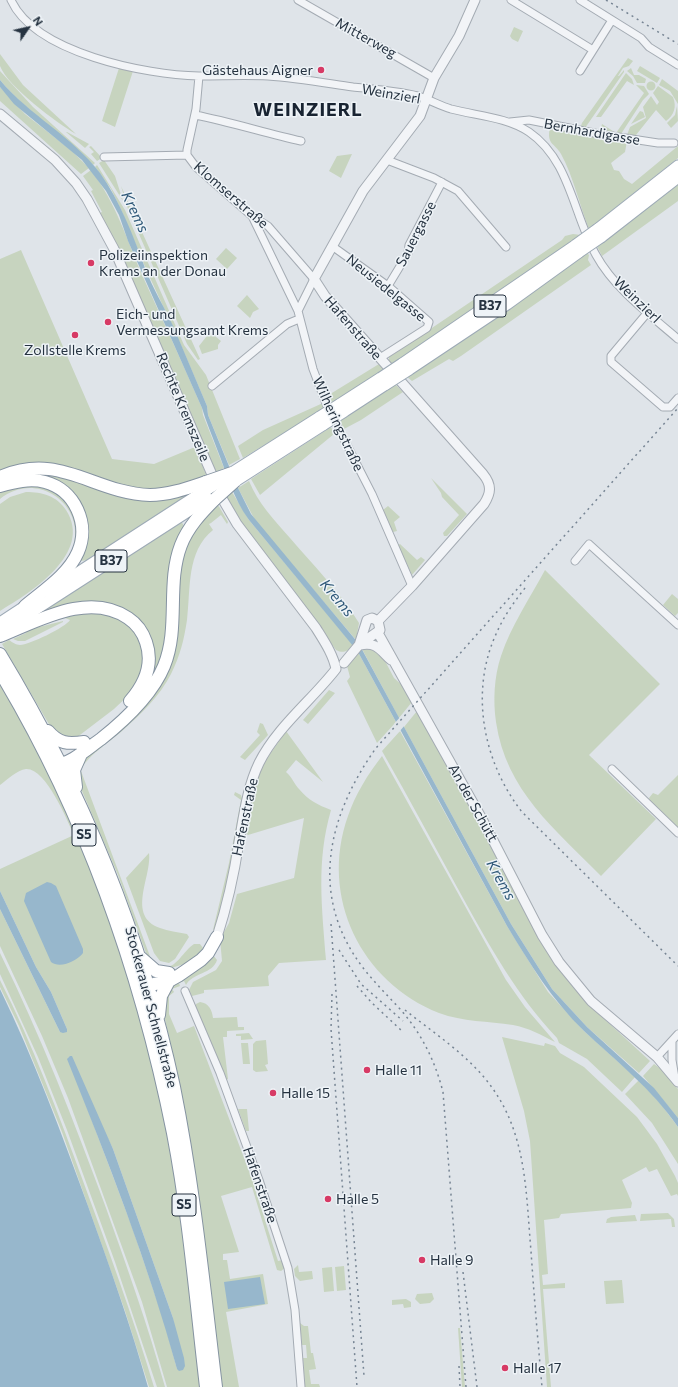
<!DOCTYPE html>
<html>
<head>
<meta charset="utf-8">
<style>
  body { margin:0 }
  #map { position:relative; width:678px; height:1387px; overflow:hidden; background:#dfe4e9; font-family:Commissioner,sans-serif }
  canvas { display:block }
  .north { position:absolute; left:8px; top:8px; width:40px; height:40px; -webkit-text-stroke:3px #eef3f7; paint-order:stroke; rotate:56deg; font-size:11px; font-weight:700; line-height:16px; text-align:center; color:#263341 }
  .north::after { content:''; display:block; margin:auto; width:14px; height:18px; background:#263341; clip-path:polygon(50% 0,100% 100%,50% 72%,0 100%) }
</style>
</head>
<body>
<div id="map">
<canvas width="678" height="1387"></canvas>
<div class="north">N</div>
</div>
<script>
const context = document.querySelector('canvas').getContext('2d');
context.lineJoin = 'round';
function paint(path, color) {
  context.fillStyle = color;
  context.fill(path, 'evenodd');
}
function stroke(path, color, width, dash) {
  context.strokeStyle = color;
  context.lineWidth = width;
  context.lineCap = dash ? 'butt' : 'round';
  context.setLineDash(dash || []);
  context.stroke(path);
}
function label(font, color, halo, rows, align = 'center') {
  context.font = font + ' Commissioner,sans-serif';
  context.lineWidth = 3;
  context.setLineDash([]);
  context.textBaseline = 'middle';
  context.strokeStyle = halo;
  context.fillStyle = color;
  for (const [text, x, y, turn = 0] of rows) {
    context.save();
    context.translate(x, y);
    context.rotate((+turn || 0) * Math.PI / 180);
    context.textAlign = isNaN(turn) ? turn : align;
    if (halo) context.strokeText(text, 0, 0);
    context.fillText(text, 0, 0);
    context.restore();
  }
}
paint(new Path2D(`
  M514,27l9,4 -5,11 -6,-3 -2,-3z
  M0,54l23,31 53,49c-19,-11 -68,-47 -76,-68 0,-3 0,-8 0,-12z
  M628,58l5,3 -4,5 -6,2 -5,8h1l5,-6v2l-39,56 -4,-2 1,-3z
  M640,66l20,12 -3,5 -20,-12z
  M119,68l14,3 -18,56 -13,-6z
  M631,68l3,7h5l7,4 -1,4h-8l-4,-7 -6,-5z
  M0,71l33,36 62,56 -2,2c-29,-31 -66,-52 -93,-85z
  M626,73l6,6 2,6 -7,-4 -26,36h-5z
  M662,79l16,12v13l-8,-13 -11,-6z
  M646.5 86a4.5 4.5 0 1 1 9 0a4.5 4.5 0 1 1-9 0Z
  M636,85l8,1 5,8 -6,6 -22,34 -21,-2 2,-8 14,9 28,-40z
  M658,86l15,11c4,10 1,18 -7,24l-10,-11 -20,25h-9l3,-8 16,-9 -3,-11 8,-11 6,9 2,-3 -6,-9z
  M0,87l25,27 47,37 17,17 -8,6 -81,-73z
  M677,106l1,15 -7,7 -4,-5 8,-8z
  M640,111l3,1 2,5 -14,7z
  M550,127l77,14 -2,11 -14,11 3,7 5,1 5,8 8,5 46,-38v12l-89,71c-10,-25 -15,-51 -28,-75 -6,-11 -15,-9 -11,-27z
  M66,132h1l22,12 -4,4z
  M91,146l11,12 -5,3 -6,-7 3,-2 -5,-5z
  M352,154l-11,24 -12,-7 8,-15z
  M104,160l11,16 8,25 -24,-38z
  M97,165l28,45 59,135 22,30 34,84 -11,6 -21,-50 -1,-9 -27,-63 -34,-74 -24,-57 -11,-23 -16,-22z
  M91,170c25,33 36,70 52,107 20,44 40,87 59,131l1,7 21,53 -9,5 -25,-60 -92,-199 4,-2 -11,-21 2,-1 -10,-14z
  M678,184v17l-76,55 -5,-10z
  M121,186l79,173 -2,1 -11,-16 -59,-135z
  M573,234l8,1 -188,129 -4,-2v-5l173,-117 3,-4z
  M226,248l11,10 -10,11 -11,-10z
  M21,250l91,209 42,5 41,-17 12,30 -56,15 -63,-16 -88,-2v-215z
  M587,253l2,2 -1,5 3,5 -130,91 -8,5 -4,-2 -37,22 -6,-5 120,-79z
  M247,295l12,14 -6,3 -3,6 -13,-12z
  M210,332l11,9 -3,4v4l-16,5 -3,-8z
  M379,364l4,6 -53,34 -3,-8z
  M395,384l8,8 -42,28 -17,9 -4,-8z
  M323,403l2,5 -82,50 -5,-12 25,-16z
  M331,427l3,7 -74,61 -9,-16z
  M35,470l75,19h89l-109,71 -11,1 -7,-67 -61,-19z
  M431,478l36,36 -20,22h-3l-1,-3 16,-18 -17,-18 -1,-4z
  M249,481c9,22 25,39 41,57 24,28 50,54 69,85l-3,17 -100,-118 -18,-34z
  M29,483c42,3 66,42 41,78 -13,18 -33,29 -50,40 17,-12 38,-24 49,-44 25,-47 -30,-90 -69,-58v-10z
  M26,492c16,0 31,4 40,18 28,43 -36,83 -66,101v-107l10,-7z
  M232,492l17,28 104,125c-5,6 -9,9 -17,5l-96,-129 -14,-25z
  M217,503l11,19 -1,2 -6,-9 -10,8 -2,1 4,6c-27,22 -22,58 -26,90 -3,20 -7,36 -16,54 -11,22 -31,41 -49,57 -11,10 -38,27 -41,40l70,188c22,21 28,-5 43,-15h6l3,4c-2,13 -31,21 -42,21l-14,-13 -29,-81 -39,-91v-21l82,-87 17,-100 9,-36z
  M388,506l12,11 -6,5 3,9 -4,1 -10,-22z
  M181,521l3,5 -14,94 -8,44 -28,41 -42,35 37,-32 24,-51 -36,-50 -89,13z
  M400,544l17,16 4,-3 4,3 -13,15 -14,-30z
  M545,570l115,114 -71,71 67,64 -55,57c-46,-47 -95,-85 -105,-154 -3,-21 -2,-45 5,-66 10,-30 29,-58 44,-86z
  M672,594l6,5v14l-3,3 -12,-11z
  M73,613h33l22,10 13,17 4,25 -13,27 -18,17 -38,29 -11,1 -15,-13 -48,-82 7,-4c3,2 7,5 11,5 9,0 46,-18 50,-25l-5,-2 -31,8z
  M63,621v1l-38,19h-7l-5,-2 13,-6 1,-3z
  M373,647l11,12 10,19 9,8 9,16 -13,16 -37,-69z
  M358,652l38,70 -19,21 -30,-62 3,-4 -3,-11z
  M0,684l40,71 45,96 35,99 32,112 17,74 -2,1 13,72 21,178h-34l-25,-85 -74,-204 -26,-62 -42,-90v-37l60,123 7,-3 -16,-37 -15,-25 -36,-76v-22l74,-34c-7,-15 -28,-67 -48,-66 -9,1 -19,11 -26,16zM68,1057l45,92 60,169 4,51 -13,-48 -32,-94z
  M329,690l6,3 -27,31 -5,-4z
  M417,711l62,110 77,143 32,40 62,57 -11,12 -52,-46 -35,-38 -41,-65 -107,-197z
  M260,723l3,1 5,11 -23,25 -5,-3 20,-22 -3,-3z
  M286,731l37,51 -27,-22 -10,12c7,6 8,12 13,17 9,11 19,16 32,21 -15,52 -9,97 -5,150l-47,3 -11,13 1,10 -65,4v3l-12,3 -3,-6 4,-8 23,-12 6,-9 -2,-22 9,-16 8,-29 57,-16 10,-60 -56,17 -3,-2 7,-42 11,-27z
  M400,731l107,195 41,66 36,39 51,46 -13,15 -35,-33 -28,-16 -2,-5c-41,-44 -65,-88 -94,-140 -27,-49 -53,-98 -81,-147z
  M382,756l124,224 19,27 30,35c-14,-7 -26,-14 -42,-17 -25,-4 -50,-3 -74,-12 -78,-31 -120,-116 -91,-197 7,-21 20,-42 34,-60z
  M678,775v55l-27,-27 -2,-5 4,-5 5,2z
  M235,792l6,3 2,6 -19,100 -9,27 -2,2 16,-67 12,-63 -7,-5z
  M149,853c3,24 -23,63 11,75 8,3 18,4 27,6l2,3 -14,22 -6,4 -9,-2 -6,-8 -28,-75z
  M0,953c41,83 74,168 106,255 21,59 42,118 59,179h-8l-42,-125 -48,-132 -29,-73 -38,-83z
  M213,955l4,5c-4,14 -25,13 -31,25l-2,-4 -5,2 1,3 -8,3 2,3 -5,4v18l8,19 17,-7 58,153 3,-1 2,4 -2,7 23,72 5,-1 2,8 -4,3 -4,-1 -25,-83 -31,9 18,56 -16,2v6h4l3,19 33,-5 5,30 -42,8 13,75h-17l-29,-207 -4,-48 -26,-122 4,-21z
  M0,980c33,65 58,133 83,201 25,68 50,136 71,206h-5l-24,-76 -63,-179 -43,-106 -19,-39z
  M200,1002c9,1 12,8 13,16l24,-1 1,10h6v3l-17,1v6h-4l5,42 -2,1 -30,-73v-3z
  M249,1033l4,6 -12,1v-4h-5v-2z
  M502,1037l42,9 1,-3 10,3 5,7 24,14 53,50 20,27 18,32 3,7v13l-1,-2 -6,2 -14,-27 -8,3 -3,-5 -24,13 10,23 -1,5 -70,6 -2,4 -15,2 4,54 -6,1 1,10 22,-2v5l-22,1 8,98h-4l-17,-246 -6,-30z
  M266,1040l2,24 -3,1 3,6 -12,1 -3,-2v-26l3,-3z
  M241,1043h7l2,21h-7z
  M654,1064l7,5 17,20v29l-35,-42z
  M639,1080l21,23 18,24v37l-26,-41 -27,-29z
  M247,1109l2,22h-3l-8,-22z
  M668,1213l6,6 1,8h-3l-1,-8 -31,2 1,-7z
  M635,1215l2,6 -31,2 1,-4 4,-2z
  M298,1265l1,7 13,-1 1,8 -13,2 -5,-5 -1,-7z
  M344,1266l2,24 -9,1 -2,-24z
  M332,1267l2,24 -10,1 -2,-24z
  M622,1280l2,23 -18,1 -2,-23z
  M432,1293l2,6 -4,4 -10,1 -5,-5 2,-5z
  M406,1299l5,3v5l-7,1 -1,-4 -11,1v-5z
  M300,1323l4,3h4l3,27h2l3,16 -7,1 2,14h8l1,3h-15l-2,-29h4l-1,-13h-4z
  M458,1328h2l5,59h-3z`), '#c7d4bf');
paint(new Path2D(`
  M0,80c29,35 72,56 100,93 20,28 33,62 45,95 8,21 20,40 29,60 11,26 22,52 33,78l1,9 30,73 13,26 108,130 152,280 41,65 35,38 67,61 24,30v9c-26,-38 -61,-65 -94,-96 -32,-31 -54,-67 -77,-105l-149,-274 -109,-132c-16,-22 -22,-46 -32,-71 -5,-14 -11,-27 -15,-41l-74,-167 -9,-26 -13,-24 -24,-31 -68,-56 -14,-17z
  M47,882l4,1 5,3 27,63v4c-6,8 -23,16 -32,9l-27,-61 2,-8z
  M0,891l36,76 15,25 16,37v3l-4,1 -3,-1 -60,-123z
  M0,989c34,70 61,143 88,217 21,59 43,120 60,181h-148z
  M70,1056h2l41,93 60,169 11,40 1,8 -2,4 -4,1 -2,-2c-29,-106 -69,-208 -110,-310z
  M260,1277l5,27 -37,5 -4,-27z`), '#97b7cc');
paint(new Path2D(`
  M401,716l4,9 -6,7 -5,-8z`), '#dfe4e9');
const minor = new Path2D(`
  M11,0c24,53 135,75 188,76 24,0 46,-1 69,0 29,2 57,7 85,11 19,2 51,4 68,10 11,4 20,9 30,12 27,7 55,8 78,23 41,28 44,82 67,123 18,33 53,59 82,84
  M298,0l136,78
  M511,0l82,50
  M580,0l61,38 8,9 29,18
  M580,71l32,-51
  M199,76l-3,33 -9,41v5l9,12 56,49 16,10 46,53 -16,32
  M195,115c36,7 70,18 106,26
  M510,122l19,-2 70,14 59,9h16
  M104,157l83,-2
  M387,160l47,18 24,13 48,56
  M252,216l46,95 15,58 14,37 45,88 40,92
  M332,246l56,40 41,36 -2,6 -47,30
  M388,286l20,-33 1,-8 33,-63
  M648,312l-37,44v6l52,45h7l8,-9
  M212,386l75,-62 12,-5
  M575,561l14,-17 89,81
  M612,769l66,64
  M185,991l35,82 39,107 29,88 7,42 6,77
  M672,1041v19l3,18
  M657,1057l21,-23`);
const tertiary = new Path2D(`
  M0,114l55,46 21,23 11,16 27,50 109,251 14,24 79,104c8,13 17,26 20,41
  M378,621l34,-35 72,-82c7,-11 8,-19 -1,-30l-158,-178 -11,-17 49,-88 57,-75 14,-38 25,-42 16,-36
  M378,633l104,186 60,116 17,27 32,39 66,56 21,25
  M360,645c17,-3 19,4 31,15
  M344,663l15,-18 21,-15 -2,-9 -6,-3 -5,2 -8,25
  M217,937c10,-31 17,-62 22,-95 5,-27 8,-54 20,-79 18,-36 53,-63 77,-94`);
const primary = new Path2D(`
  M598,229l80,-63
  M601,237l77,-60
  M402,364l174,-119
  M408,370l99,-66 72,-52
  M339,405l42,-27
  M343,412l43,-28
  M232,473l88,-56
  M235,481l89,-57
  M50,591l159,-103
  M0,623l32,-21
  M2,631l211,-136`);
const trunk = new Path2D(`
  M0,477c60,-26 93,16 150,18 19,0 38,-7 56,-13
  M0,486c14,-4 30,-8 45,-4 30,8 45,42 33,70 -10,23 -34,38 -53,54
  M0,636c38,-15 89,-45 128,-18 9,6 15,15 18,24 8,23 -2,43 -16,59
  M0,654c81,134 141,279 174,433 20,99 30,200 42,300
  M0,672c86,143 140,297 173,461 16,83 23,169 33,254
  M48,731c11,13 20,13 36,11
  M54,765c16,0 34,-17 47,-26 24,-19 51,-44 63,-73 16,-39 2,-82 17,-121 7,-18 20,-32 34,-46
  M76,787l-2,-17 8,-18
  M140,957l16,14 13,2
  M140,987l29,-6 9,-5 23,-16 7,-7 9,-16
  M159,1015l2,-19 8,-15`);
stroke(minor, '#a4abb3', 9);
stroke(tertiary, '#a4abb3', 11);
stroke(primary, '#9daab6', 13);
stroke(trunk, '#8593a1', 14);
stroke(minor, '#f2f4f7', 7);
stroke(tertiary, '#f2f4f7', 9);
stroke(primary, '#fff', 11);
stroke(trunk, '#fff', 12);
stroke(new Path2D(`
  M606,0l72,44
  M525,588c-11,14 -21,28 -28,44 -28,59 -14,130 25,180l156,154
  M331,924l33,452
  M339,950l22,34 42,37
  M357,986l15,17 30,28
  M332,994l-1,35 26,358
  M405,1010c30,24 66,47 88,79 34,48 33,106 38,162 3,45 7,91 11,136
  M463,1272l14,115
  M459,1366l1,21
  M466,1387l-23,-295c-8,-31 -21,-58 -43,-83 -12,-13 -25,-26 -36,-40 -56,-72 -37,-152 12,-221l302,-340`), '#778594', 1.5, [2, 4]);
const primaryBridge = new Path2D(`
  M576,245l22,-16
  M579,252l22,-15
  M381,378l21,-14
  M386,384l22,-14
  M320,417l19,-12
  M324,424l19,-12
  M209,488l16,-10`);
const trunkBridge = new Path2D(`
  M206,482l26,-9
  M215,499l20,-18`);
stroke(primaryBridge, '#9daab6', 13, []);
stroke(trunkBridge, '#8593a1', 14, []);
stroke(primaryBridge, '#fff', 11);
stroke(trunkBridge, '#fff', 12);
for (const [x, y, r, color] of [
  [321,70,4,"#d73a65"],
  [91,263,4,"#d73a65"],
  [108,322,4,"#d73a65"],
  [75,335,4,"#d73a65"],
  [367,1070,4,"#d73a65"],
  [273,1093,4,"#d73a65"],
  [328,1199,4,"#d73a65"],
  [422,1260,4,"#d73a65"],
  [505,1368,4,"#d73a65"]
]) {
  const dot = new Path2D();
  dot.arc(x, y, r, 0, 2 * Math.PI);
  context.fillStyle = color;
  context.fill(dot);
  stroke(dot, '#eef3f7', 1.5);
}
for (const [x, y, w] of [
  [490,306,32],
  [111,561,32],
  [84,835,24],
  [184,1205,24]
]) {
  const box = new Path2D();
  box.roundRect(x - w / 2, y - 11, w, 22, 3);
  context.fillStyle = '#eef3f7';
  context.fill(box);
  stroke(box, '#263341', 1);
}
label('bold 13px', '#263341', null, [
  ["B37",490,306],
  ["B37",111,561],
  ["S5",84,835],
  ["S5",184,1205]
]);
label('14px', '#263341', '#eef3f7', [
  ["Mitterweg",366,38,29],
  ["Weinzierl",391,94,10],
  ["Bernhardigasse",592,132,10],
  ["Klomserstraße",231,195,41],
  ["Sauergasse",416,234,-63],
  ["Neusiedelgasse",386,288,39],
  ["Weinzierl",637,300,44],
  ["Hafenstraße",353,328,49],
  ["Rechte Kremszeile",183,407,67],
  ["Wilheringstraße",338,424,65],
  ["An der Schütt",473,803,61],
  ["Hafenstraße",245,817,-78],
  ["Stockerauer Schnellstraße",151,1007,75],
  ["Hafenstraße",260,1185,71]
]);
label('14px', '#263341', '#eef3f7', [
  ["Gästehaus Aigner",313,70,"right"],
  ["Polizeiinspektion",99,255],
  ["Krems an der Donau",99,271],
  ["Eich- und",116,314],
  ["Vermessungsamt Krems",116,330],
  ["Zollstelle Krems",75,350,"center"],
  ["Halle 11",375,1070],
  ["Halle 15",281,1093],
  ["Halle 5",336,1199],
  ["Halle 9",430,1260],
  ["Halle 17",513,1368]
], 'left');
label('italic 15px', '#2e5878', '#eef3f7', [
  ["Krems",135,212,64],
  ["Krems",337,598,50],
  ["Krems",501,880,61]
]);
context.letterSpacing = '1px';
label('bold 18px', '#192432', '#eef3f7', [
  ["WEINZIERL",308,110]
]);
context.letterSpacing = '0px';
</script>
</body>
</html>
